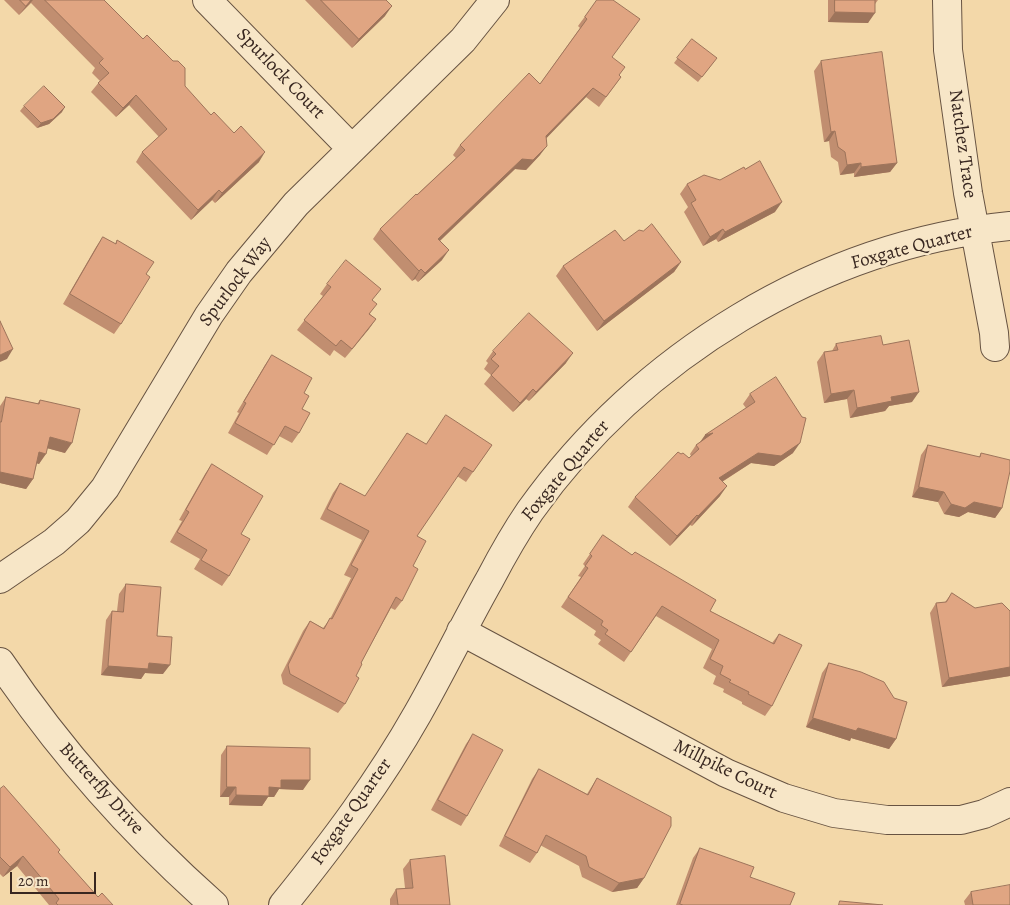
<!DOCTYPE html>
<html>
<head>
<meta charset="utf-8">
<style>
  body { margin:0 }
  #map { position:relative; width:1010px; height:905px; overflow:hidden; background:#f3d8a9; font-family:Alegreya,serif }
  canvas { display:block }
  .scale { position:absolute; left:10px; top:872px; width:86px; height:22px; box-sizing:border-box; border:2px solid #382720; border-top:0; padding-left:6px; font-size:15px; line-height:18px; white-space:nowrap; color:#382720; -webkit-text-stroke:4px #f7e6c7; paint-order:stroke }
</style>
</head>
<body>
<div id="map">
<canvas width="1010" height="905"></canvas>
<div class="scale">20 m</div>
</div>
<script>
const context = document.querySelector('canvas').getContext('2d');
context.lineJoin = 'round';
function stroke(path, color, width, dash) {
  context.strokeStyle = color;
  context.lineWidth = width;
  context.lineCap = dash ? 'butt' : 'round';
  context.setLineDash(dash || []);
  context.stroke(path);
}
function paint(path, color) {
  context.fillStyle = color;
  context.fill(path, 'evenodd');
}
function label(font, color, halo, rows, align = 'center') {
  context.font = font + ' Alegreya,serif';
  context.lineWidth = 4.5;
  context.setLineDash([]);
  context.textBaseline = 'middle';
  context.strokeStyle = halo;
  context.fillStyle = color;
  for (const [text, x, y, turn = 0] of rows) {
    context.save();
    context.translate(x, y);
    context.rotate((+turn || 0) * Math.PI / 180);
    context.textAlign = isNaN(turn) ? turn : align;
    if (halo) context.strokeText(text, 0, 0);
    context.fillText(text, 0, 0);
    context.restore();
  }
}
const minor = new Path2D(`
  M207,0l145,149
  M947,0l1,50 20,143 26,140 1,14
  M0,579l54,-37 24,-21 27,-33 104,-173 30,-43 57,-68 167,-164 32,-40
  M461,631l265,142 58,25 50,15 53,7h74l23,-6 26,-12
  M0,662c60,89 134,172 214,243
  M283,905c50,-62 96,-123 135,-192 25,-44 47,-90 72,-134 12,-23 25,-46 40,-68 110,-155 290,-266 480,-285`);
stroke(minor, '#675342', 30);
stroke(minor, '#f7e6c7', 28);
paint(new Path2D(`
  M4,0h100l107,115 48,47 -44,41 -3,-3 -21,20 -55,-58 6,-10 17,-15 -30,-32 -13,12 -25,-25 9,-11 -8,-8 3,-5 -64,-65 -12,12z
  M305,0h81l-1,16 -33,32z
  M597,0l15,57 7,18 2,2 -22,30 -13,-10 -40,41 -6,17 -14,15 -11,-1 -75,72 2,19 -24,22 -3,-3 -3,2 -39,-42 7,-10 76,-71 -3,-3 7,-10 80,-61 40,-56 -2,-2z
  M824,0h54l-3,4 -7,19 -40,-1v-22z
  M692,39l21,24 -15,19 -24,-19z
  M821,61l76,102 -7,9 -36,5v-4l-14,2 -2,-13 -7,-5 -2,-16 -5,1 -10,-71z
  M24,106l38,6 -13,12 -12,4 -17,-17z
  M687,184l88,28 -57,30 -2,-3 -13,7 -19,-34 4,-5 -8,-13z
  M643,231l38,31 -7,10 -77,59 -41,-55 7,-10 61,-25z
  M103,237l12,7 2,-4 29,34 -25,50 -7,10 -51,-30 33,-57z
  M327,284l45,16 -2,14 6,5 -31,39 -11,-8 -4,6 -33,-26 26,-34 -3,-2z
  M836,344l47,1 29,57 -23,4 -4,5 -35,7 -3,-19 -23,4 -7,-41 7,-10 8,-1z
  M493,351l73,12 -37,38 -3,-2 -13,13 -29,-28 7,-9 -7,-6 4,-6 -2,-2z
  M272,355l32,38 -5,40 -7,10 -13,-7 -12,19 -39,-22 11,-20 -2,-1 28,-47z
  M750,394l43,59 -19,13 -23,-3 -29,19 -2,14 -28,30 -2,-1 -20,21 -42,-39 7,-10 46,-43 8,4 2,-2 -1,-2 6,-9 50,-37 -3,-4z
  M6,397l31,7 3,-4 25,53 -18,-5 -8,16 -2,-1 -4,16 -7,10 -26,-6v-77z
  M492,445l-26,37 -9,-6 -40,60 -4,30 -11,35 -7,9 -4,-2 -30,55 -16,41 -7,9 -55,-29 -2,-9 22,-44 7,-10 13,7 7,-9 21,-41 -7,-3 18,-35 -42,-21 13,-26 7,-10 24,13z
  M928,445l51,12 2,-4 21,55 -7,10 -27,-6 -9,5 -15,-3 -6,-12 -26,-5 9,-42z
  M212,464l29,70 -12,42 -7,10 -28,-17 6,-10 -30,-17 12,-21 -3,-1 26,-46z
  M603,535l107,76 62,32 7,-9 -7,72 -7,10 -23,-12v-2l-19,-10 1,-3 -11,-5 3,-8 -13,-8 9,-19 -56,-33 -32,46 -26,-18 3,-4 -7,-5 2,-4 -35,-24 20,-30 -3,-1 7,-10 -2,-2z
  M126,584l31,52 6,38 -18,-1 -4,6 -40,-4 5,-55 6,-9h5l2,-17z
  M952,593l23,15 35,3v65l-68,11 -12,-74 6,-10 9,-1z
  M829,663l67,76 -7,10 -38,-11 -1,3 -44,-14 16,-54z
  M473,734l-6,82 -6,10 -30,-16 35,-66z
  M227,746l76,44 -24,-1 -5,8h-6l-6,9 -33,-1v-8h-9l1,-42z
  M539,769l48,25 10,-16 47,100 -7,10 -25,4 -30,-15 -3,-11 -39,-21 -3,8 -7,10 -31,-17 33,-67z
  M0,789l60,61 -2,3 40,44 15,8h-64l-32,-39 -14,11 -3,-3z
  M700,848l50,29 40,28h-114l17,-47z
  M410,860l40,45h-60v-6l6,-10 9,-1 -2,-19z
  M971,892l39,13h-45l-1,-4z`), '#c18e70');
paint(new Path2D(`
  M31,0h2l-14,15 7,-9z
  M392,6l-7,10 -33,32 7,-9z
  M835,12l40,1 -7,10 -40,-1z
  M593,88l-7,9 -47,49 7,-10z
  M136,95l-7,10 -13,12 7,-9z
  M65,107l-3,5 -13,12 -12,4 4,-5z
  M835,131l-6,10 -5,1 7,-10z
  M547,146l-7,9 -14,15 -11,-1 -84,80 7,-10 84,-80z
  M265,152l-6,10 -44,41 7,-10z
  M861,163l-7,10 -14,2 7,-10z
  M897,163l-7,9 -36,5 7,-10z
  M219,190l-7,10 -21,20 7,-10z
  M782,202l-7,10 -57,30 7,-10z
  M723,229l-7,10 -13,7 7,-9z
  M449,250l-7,10 -24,22 7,-9z
  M681,262l-7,10 -77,59 7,-10z
  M421,269l-6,10 -3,2 7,-10z
  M376,319l-7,10 -24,29 7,-9z
  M13,349l-6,10 -7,3v-7z
  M573,353l-7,10 -37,38 7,-9z
  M533,389l-7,10 -13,13 7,-9z
  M854,390l-7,9 -23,4 7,-9z
  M919,392l-7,10 -23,4 -4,5 -35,7 7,-10 34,-11z
  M713,433l-15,12 7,-10z
  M50,437l22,6 -7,10 -22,-6z
  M800,443l-7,10 -19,13 -23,-3 -39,25 7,-10 39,-25z
  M39,452l7,2 -7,10 -7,-2z
  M0,472l33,7 -7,10 -26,-6z
  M727,486l-7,10 -28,30 6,-10z
  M919,487l25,5 -6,10 -26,-5z
  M974,502l28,6 -7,10 -27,-6 -9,5 -15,-3 7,-10z
  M697,515l-7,10 -20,21 7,-10z
  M149,663l21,2 -7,9 -18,-1 -4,6 -40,-4 7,-9z
  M1010,667v9l-68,11 7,-9z
  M813,718l45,10 38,11 -7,10 -38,-11 -1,3 -44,-14z
  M281,780h29l-7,10 -24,-1 -5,8h-6l-6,9 -33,-1 7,-10z
  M227,787h9l-7,10h-9z
  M23,856l-6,10 -14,11 7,-10z
  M644,878l-7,10 -25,4 7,-9z`), '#9d745b');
const building = new Path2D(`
  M20,0h11l-5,6z
  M45,0h59l39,39 4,-4 26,26h5l7,7v18l26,29 3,-3 20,21 7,-7 24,26 -43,41 -3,-3 -21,20 -56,-58 25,-23 -31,-34 -13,13 -25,-25 11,-10 -10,-10 4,-4z
  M321,0h65l6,6 -33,33z
  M597,0h16l27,19 -28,38 13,10 -6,8 2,2 -15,20 -13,-9 -47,48 1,10 -14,14 -11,-1 -84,80 11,11 -24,23 -4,-4 -2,2 -39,-42 36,-35 1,1 48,-45 -5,-5 69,-72 11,11 47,-65 -2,-2z
  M835,0h40v13l-40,-1z
  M692,39l25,19 -15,19 -25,-19z
  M882,52l15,111 -36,4v-4l-14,2 -2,-13 -7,-5 -3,-16 -4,1 -10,-71z
  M44,86l21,21 -12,12 -12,4 -17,-17z
  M760,161l22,41 -57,30 -2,-3 -13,8 -19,-34 5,-3 -9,-16 17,-9 16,5 24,-13 1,2z
  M652,224l29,38 -77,59 -41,-55 52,-36 9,11 15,-11 4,1z
  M103,237l13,7 1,-4 37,22 -8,12 4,3 -29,47 -51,-30z
  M346,260l35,29 -9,11 5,4 -8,10 7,5 -24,30 -11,-9 -5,6 -32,-26 27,-33 -4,-3z
  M529,313l44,40 -37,39 -3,-3 -13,14 -29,-28 8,-9 -8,-7 5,-5 -3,-3z
  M0,321l13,28 -13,6z
  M881,336l2,9 26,-5 10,52 -28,5 1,4 -35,7 -3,-18 -23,4 -7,-42 14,-2 -2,-6z
  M272,355l40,23 -8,15 5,3 -7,13 8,4 -11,20 -14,-7 -11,19 -39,-22 11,-20 -2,-1z
  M776,377l26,40 4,1 -6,25 -19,13 -23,-3 -39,25 8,8 -29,30 -1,-1 -20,21 -42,-39 43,-45 3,2 2,-1 6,5 10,-9 -3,-4 17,-12 -8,2 50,-33 -5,-8z
  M6,397l33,7 1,-4 40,9 -8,34 -22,-6 -4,17 -7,-2 -6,27 -33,-7v-50h1z
  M446,415l46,30 -19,27 -9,-5 -47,69 9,5 -13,25 5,3 -16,32 -6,-4 -35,66 1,1 -6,12 3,2 -14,26 -55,-30 -2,-9 22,-44 14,8 6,-11 2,1 26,-50 -7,-4 18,-34 -42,-22 13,-26 25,13 42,-63 19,11z
  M928,445l52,12 1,-4 29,7v11l-8,37 -28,-6 -9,6 -14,-4 -7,-12 -25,-5z
  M212,464l51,32 -22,38 9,5 -21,37 -28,-16 6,-10 -30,-18 12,-20 -3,-2z
  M603,535l29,20 3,-3 81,48 -6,11 64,33 5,-10 23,11 -30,61 -24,-12 1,-2 -20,-10 2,-2 -11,-6 3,-8 -13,-7 9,-19 -57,-34 -31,46 -26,-18 3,-4 -7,-5 2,-4 -35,-24 20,-29 -3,-2 7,-10 -2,-2z
  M126,584l35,3 -4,49 15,1 -2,28 -21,-2 -1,6 -40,-3 4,-55 11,1z
  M952,593l23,15 27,-5 8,8v56l-61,11 -13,-75 10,-1z
  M829,663l32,9 23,10 10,16 13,4 -11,37 -38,-11 -2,3 -43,-13z
  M473,734l30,16 -36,66 -29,-16z
  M227,746l83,2v32h-29v8l-12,-1v9l-33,-1v-8h-9z
  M539,769l49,26 9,-17 74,39v9l-27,52 -25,5 -30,-16 -3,-11 -40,-21 -9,18 -32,-17z
  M4,786l56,64 -2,2 40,45 4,-4 11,12h-55l-2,-2 3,-4 -36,-43 -13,11 -10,-10v-68z
  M700,848l54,19 -4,10 45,16 -5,12h-107l-3,-1z
  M445,856l5,49h-52l-2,-16 17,-1 -3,-28z
  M1010,885v20h-37l-2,-13z
  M840,901l43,4h-44z`);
paint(building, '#e0a582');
stroke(building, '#9d745b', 1);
label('19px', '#382720', '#f7e6c7', [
  ["Spurlock Court",280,74,46],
  ["Natchez Trace",962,144,82],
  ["Foxgate Quarter",912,248,-15],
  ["Spurlock Way",236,282,-53],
  ["Foxgate Quarter",566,471,-50],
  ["Millpike Court",725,770,26],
  ["Butterfly Drive",101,789,48],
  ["Foxgate Quarter",352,812,-55]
]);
</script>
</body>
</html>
